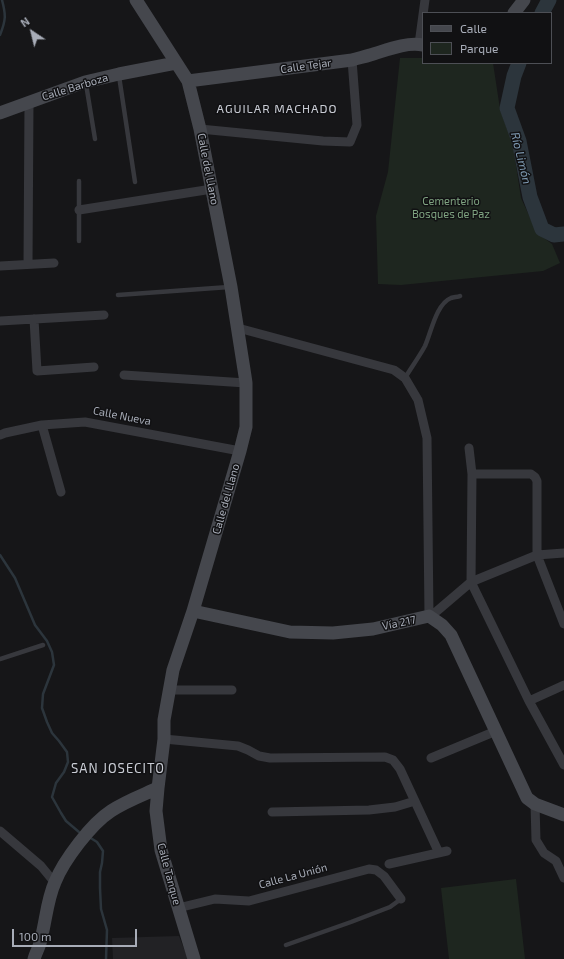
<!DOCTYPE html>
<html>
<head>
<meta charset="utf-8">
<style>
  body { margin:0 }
  #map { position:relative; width:564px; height:959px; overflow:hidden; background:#161618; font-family:"Exo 2",sans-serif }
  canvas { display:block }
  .legend { position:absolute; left:422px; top:12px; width:130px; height:52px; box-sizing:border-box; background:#111113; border:1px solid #4d4f55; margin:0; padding:5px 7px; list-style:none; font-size:12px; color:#a8adb8 }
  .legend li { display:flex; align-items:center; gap:8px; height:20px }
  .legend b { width:20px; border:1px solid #4d4f55 }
  .north { position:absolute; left:12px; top:12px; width:40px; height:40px; -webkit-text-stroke:3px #111113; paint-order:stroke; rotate:325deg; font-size:11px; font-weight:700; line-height:16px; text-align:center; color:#a8adb8 }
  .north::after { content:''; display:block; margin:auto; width:14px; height:18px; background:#a8adb8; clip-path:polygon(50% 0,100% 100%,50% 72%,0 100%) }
  .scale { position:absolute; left:12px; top:929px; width:125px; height:18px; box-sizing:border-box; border:2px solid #a8adb8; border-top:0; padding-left:5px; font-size:12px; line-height:14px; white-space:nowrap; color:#a8adb8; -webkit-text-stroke:3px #111113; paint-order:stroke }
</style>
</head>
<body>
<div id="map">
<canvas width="564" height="959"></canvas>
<ul class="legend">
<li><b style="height:5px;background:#45474d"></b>Calle</li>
<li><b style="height:11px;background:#1e261f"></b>Parque</li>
</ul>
<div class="north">N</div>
<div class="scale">100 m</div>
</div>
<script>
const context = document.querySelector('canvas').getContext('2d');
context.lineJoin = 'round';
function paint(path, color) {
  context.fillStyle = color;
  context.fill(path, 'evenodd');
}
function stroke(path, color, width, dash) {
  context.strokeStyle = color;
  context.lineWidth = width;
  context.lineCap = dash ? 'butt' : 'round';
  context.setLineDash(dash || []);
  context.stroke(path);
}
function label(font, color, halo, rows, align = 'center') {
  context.font = font + ' "Exo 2",sans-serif';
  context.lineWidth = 3;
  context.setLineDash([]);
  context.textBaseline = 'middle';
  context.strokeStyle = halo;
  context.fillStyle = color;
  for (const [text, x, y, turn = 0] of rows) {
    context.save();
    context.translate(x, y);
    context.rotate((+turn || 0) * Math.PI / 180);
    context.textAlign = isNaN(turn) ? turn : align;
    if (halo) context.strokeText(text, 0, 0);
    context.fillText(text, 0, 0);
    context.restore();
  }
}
paint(new Path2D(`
  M179,936l9,23h-75l-1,-21z`), '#222225');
paint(new Path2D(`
  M400,58h23v5h70l7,46 13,37 8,52 16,35 15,11 8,19 -17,8 -142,14 -23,-1 -2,-68 12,-44z
  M516,879l9,80h-76l-8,-71z`), '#1e261f');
stroke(new Path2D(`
  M0,35c6,-15 6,-20 2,-35
  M0,555l15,23 20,47 12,16 5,11 2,13 -11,29 -1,14 5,14 5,11 7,8 8,11 1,10 -4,10 -8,11 -4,14 9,16 5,8 13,11 2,1
  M89,837l8,5 6,9 -1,12 -2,9v16l1,21 6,21 -1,29`), '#2c353c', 2.5);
stroke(new Path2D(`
  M542,13l7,-13
  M519,63l-5,13 -7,32 12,33 11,56 12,32 12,6 10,-1`), '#2c353c', 15);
stroke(new Path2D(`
  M119,76l16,106
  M86,84l9,55
  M79,181v60
  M118,295l111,-8
  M405,378c6,-10 14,-21 20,-32 6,-13 11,-42 26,-48 3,-1 7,-1 9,-2
  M0,659l43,-14
  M286,945l65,-23 39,-15 11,-8`), '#37383d', 4.5);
stroke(new Path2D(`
  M419,44l6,-44
  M200,129l123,12 27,1 7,-17 -5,-65
  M79,210l133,-21
  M28,264l1,-162
  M0,266l54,-3
  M34,319l3,52 57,-4
  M0,321l104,-6
  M238,328l156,42 11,8 13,22 9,38 2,178
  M124,375l122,8
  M42,425l19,67
  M0,435l5,-2 37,-8 43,-3 155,29
  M469,448l3,26 -1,108 58,119 35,64
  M472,474h59l4,3 2,4v74l27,69
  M429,616l8,-5 34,-29 66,-27 27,-2
  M170,690h62
  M529,701l35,-16
  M164,739l74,7 10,4 11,6 11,2 115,-1 8,3 7,9 39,84
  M431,758l65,-27
  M535,804l1,36 8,13 12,8 8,17
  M272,812l97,-2 26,-3 20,-6
  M0,831l41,35 14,17
  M389,864l58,-13
  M178,908l37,-9 34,2 120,-32 7,1 8,6 17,23`), '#37383d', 9);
stroke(new Path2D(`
  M514,13l10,-13
  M188,81l164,-21c6,-2 12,-3 18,-5 17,-5 35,-13 53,-10
  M0,113l85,-31 34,-8 57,-11
  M193,611l97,21 43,1 40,-4 56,-13 13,9 9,10 76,163 8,6 29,11
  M158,788l-2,23 5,39 33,109
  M34,959c2,-7 6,-13 7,-20 5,-19 6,-39 14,-57 9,-22 36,-58 56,-71 15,-10 32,-16 47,-23l6,-49v-19l9,-50 20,-59 47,-160 6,-24v-44l-1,-7 -14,-89 -31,-158 -12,-48 -52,-81`), '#45474d', 13);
label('11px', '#a8adb8', '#111113', [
  ["Calle Tejar",306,66,-8],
  ["Calle Barboza",75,87,-17],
  ["Calle del Llano",208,169,79],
  ["Calle Nueva",122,416,11],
  ["Calle del Llano",226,499,-74],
  ["Vía 217",399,623,-12],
  ["Calle Tanque",169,874,75],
  ["Calle La Unión",293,876,-15]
]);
label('11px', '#7fa381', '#111113', [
  ["Cementerio",451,201],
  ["Bosques de Paz",451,214]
]);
context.letterSpacing = '1px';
label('12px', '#c9ccd4', '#111113', [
  ["AGUILAR MACHADO",277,109]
]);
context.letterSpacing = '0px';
label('italic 12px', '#7f9bb3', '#111113', [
  ["Río Limón",521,158,76]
]);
context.letterSpacing = '1px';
label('13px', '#c9ccd4', '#111113', [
  ["SAN JOSECITO",118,769]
]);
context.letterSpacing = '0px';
</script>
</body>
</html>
